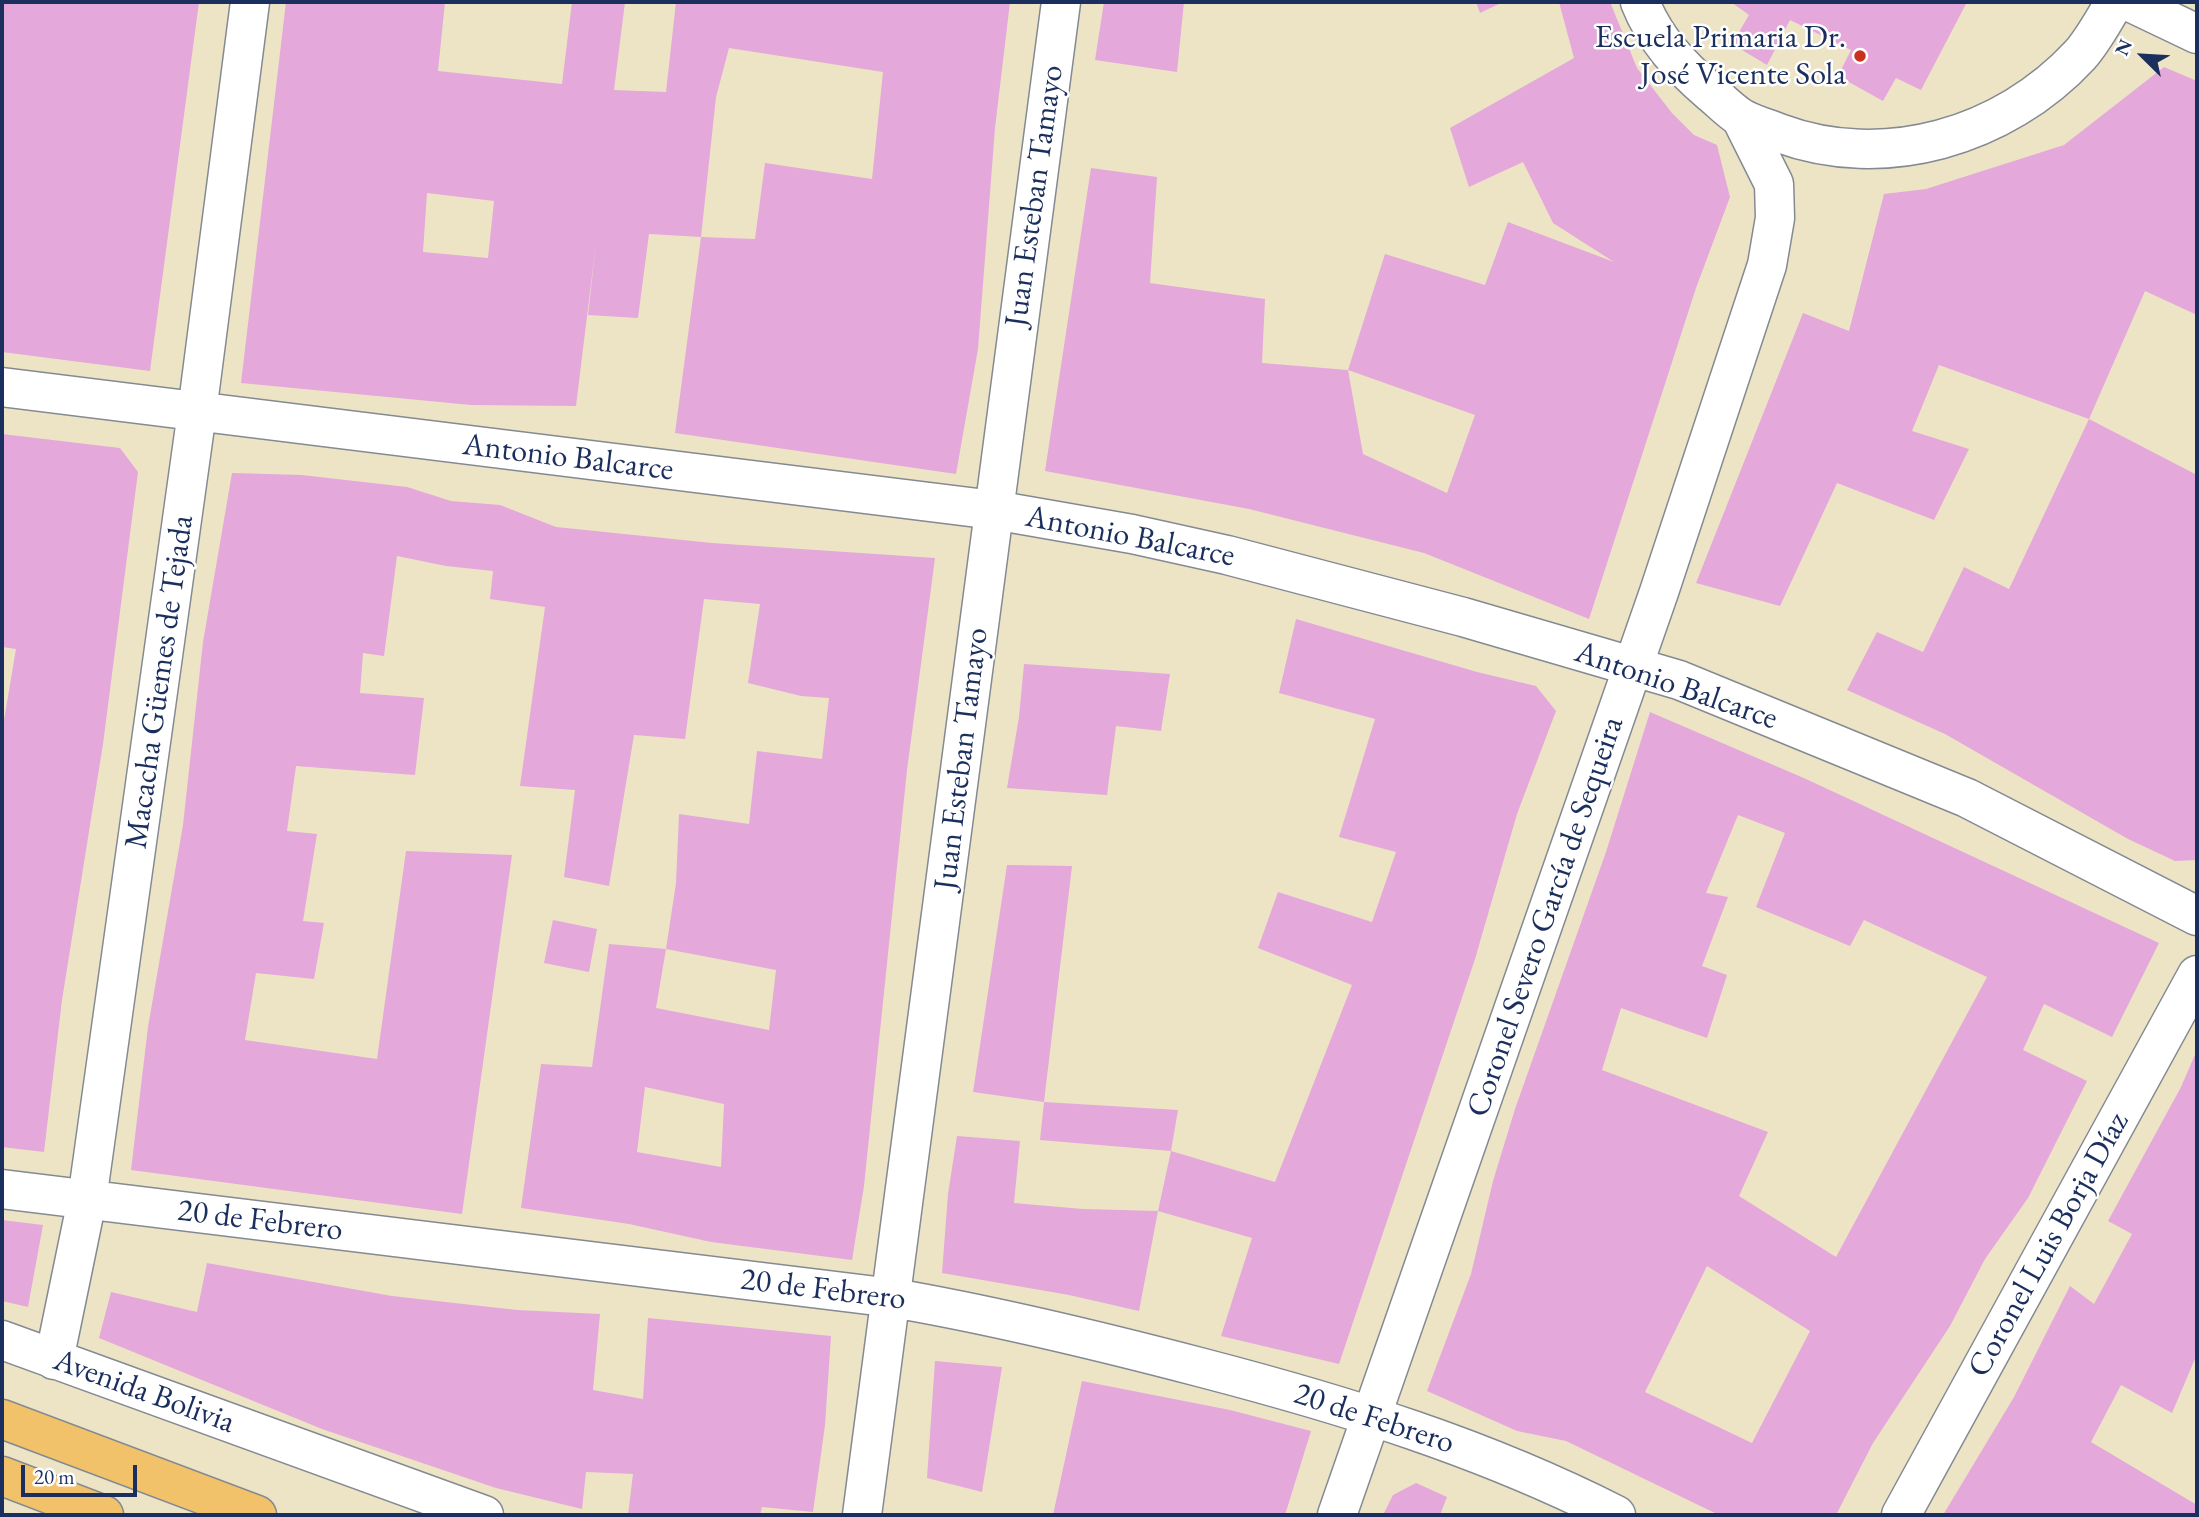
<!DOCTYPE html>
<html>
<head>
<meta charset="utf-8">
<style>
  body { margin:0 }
  #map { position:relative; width:2199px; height:1517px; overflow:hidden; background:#ede4c6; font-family:"EB Garamond",serif }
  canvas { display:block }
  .frame { position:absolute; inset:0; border:4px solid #1b2f5e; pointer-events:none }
  .north { position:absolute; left:2108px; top:21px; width:70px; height:70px; -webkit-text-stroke:5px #fff; paint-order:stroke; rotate:294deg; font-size:19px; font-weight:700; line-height:28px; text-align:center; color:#1b2f5e }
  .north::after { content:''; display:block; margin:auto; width:24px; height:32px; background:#1b2f5e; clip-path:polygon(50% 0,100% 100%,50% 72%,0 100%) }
  .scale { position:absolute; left:21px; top:1465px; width:116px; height:32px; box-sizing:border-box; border:4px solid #1b2f5e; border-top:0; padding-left:9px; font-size:21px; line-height:24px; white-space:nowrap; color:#1b2f5e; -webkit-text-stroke:5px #fff; paint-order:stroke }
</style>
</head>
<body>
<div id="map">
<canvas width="2199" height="1517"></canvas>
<div class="frame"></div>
<div class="north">N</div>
<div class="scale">20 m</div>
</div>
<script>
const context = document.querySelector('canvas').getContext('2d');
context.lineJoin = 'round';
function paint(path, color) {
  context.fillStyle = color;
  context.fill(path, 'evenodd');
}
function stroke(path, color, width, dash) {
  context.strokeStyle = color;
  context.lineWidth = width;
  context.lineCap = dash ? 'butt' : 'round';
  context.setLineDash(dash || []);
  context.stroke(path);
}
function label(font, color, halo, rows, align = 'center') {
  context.font = font + ' "EB Garamond",serif';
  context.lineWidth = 5;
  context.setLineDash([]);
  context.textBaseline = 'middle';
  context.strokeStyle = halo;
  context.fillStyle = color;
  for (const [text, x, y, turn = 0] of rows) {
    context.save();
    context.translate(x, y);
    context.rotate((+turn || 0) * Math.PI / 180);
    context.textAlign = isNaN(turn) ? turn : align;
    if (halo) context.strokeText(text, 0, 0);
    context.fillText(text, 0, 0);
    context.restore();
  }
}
paint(new Path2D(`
  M2,2h197l-49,369 -148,-19z
  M286,2h159l-7,69 124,13 10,-82h53l-11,88 52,2 10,-90h334l-15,126 -17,221 -22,125 -281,-41 26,-196 54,2 10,-76 107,16 11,-107 -154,-24 -13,49 -15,140 -52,-3 -11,84 -50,-3 8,-72 -20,163 -105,-1 -230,-22zM427,193l67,8 -6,57 -65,-6z
  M1104,2h80l-7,70 -82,-12z
  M1476,2h27l-23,11z
  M1559,2h51l27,66 35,45 22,22 23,10 13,52 -34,91 -107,331 -165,-66 -175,-44 -204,-38 46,-303 66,9 -7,106 115,16 -3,64 86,7 15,84 84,39 28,-78 -127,-45 37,-116 100,31 23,-63 106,40 -61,-39 -30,-61 -54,25 -19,-59 124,-70z
  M1731,2h236l-46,88 -25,-12 -13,23 -45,-25 13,-26 -61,-30 -23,45 -35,-21 17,-29z
  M2164,67l33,14v234l-52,-24 -56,128 108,56v385l-22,1 -47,-22 -183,-105 -98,-44 30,-58 46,20 41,-85 45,22 80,-170 -150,-54 -27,66 57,18 -35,71 -97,-37 -57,123 -84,-23 107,-270 46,18 35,-137 42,-5 138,-44z
  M2,434l118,14 18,24 -35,272 -41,256 -18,152 -42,-5v-415l14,-83 -14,-2z
  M232,473l70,2 105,12 44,14 49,4 56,22 156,16 223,15 -28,212 -43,416 -12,74 -141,-18 -82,-18 -108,-16 20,-144 51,3 17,-123 57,5 -10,59 113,22 7,-60 -110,-21 10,-66 3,-69 70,10 8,-73 65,8 7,-61 -28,-2 -53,-13 12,-79 -56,-5 -19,140 -51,-4 -25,151 -45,-9 11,-87 -55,-4 25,-179 -55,-8 3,-28 -47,-5 -49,-10 -13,100 -21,-3 -3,40 64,5 -9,77 -119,-9 -9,65 30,3 -14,87 21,2 -10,56 -58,-6 -11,67 132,19 29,-208 106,4 -50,359 -331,-44 17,-143 35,-202 20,-183zM645,1087l79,17 -3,63 -84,-15z
  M1296,619l181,53 59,14 20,25 -39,103 -42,145 -136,405 -118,-28 31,-98 -94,-27 -19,100 -70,-16 -127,-22 6,-79 9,-58 63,5 -6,62 69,6 75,2 13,-60 104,31 77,-197 -94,-37 20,-56 94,30 24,-70 -57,-15 36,-118 -96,-26z
  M1024,664l146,10 -9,57 -45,-5 -9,69 -100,-7 12,-71z
  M1650,712l156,67 353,164 -47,94 -68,-33 -21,46 64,31 -59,117 -43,61 -35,67 -77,117 -37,72h-117l-153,-74 -49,-10 -90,-40 44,-117 22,-93 22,-72 91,-257zM1738,815l47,18 -29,74 94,39 14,-26 123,57 -151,280 -97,-61 29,-64 -166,-62 19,-62 86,30 20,-63 -25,-9 26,-69 -22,-4zM1707,1266l103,65 -58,112 -107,-51z
  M1007,865l65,1 -28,236 -71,-10z
  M553,920l44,9 -8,43 -45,-9z
  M2197,1050v304l-25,59 -51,-28 -30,57 106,63v10h-254l71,-118 56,-111 24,18 38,-70 -24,-13 73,-134z
  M1044,1102l134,8 -7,41 -131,-11z
  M2,1220l41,5 -15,82 -26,-6z
  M207,1263l185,33 125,14 83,4 -7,76 50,9 5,-81 183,18 -6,89 -12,87 -51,-5 -2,8h-132l5,-41 -47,-2 -4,37 -86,-21 -174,-59 -223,-91 12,-46 86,20z
  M935,1361l67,6 -20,125 -55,-14z
  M1082,1381l148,29 81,21 -26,84h-232z
  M1416,1483l31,14 -7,18h-57l10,-20z`), '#e4a8db');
const minor = new Path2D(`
  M1640,2c15,38 40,64 71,91 9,7 18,17 29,24 11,7 27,11 39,16 105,39 225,4 301,-78 14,-16 24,-36 35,-53
  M2130,2l67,32
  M2,387l992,123 138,24 95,21 236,62 216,63 288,118 230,118
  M2,1189l891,109c105,18 207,43 310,70 142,37 281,80 413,147
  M2,1340l482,175
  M54,1360l33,-160 110,-788 53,-410
  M862,1515l199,-1513
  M1337,1515l322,-923 108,-327 8,-47 -1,-34 -33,-66
  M1901,1515l296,-540`);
const major = new Path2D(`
  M2,1419l255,96
  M2,1476l102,39`);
stroke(minor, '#848a92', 41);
stroke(major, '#848a92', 41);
stroke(minor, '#fff', 38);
stroke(major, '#f2c26a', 38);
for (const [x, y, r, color] of [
  [1860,56,7,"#c8321e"]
]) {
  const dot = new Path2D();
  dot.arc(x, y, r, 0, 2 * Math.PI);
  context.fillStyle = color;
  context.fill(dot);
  stroke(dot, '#fff', 2.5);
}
label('32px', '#1b2f5e', '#fff', [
  ["Escuela Primaria Dr.",1846,38],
  ["José Vicente Sola",1846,75]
], 'right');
label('32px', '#1b2f5e', '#fff', [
  ["Juan Esteban Tamayo",1035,196,-82],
  ["Antonio Balcarce",568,458,7],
  ["Antonio Balcarce",1130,537,11],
  ["Macacha Güemes de Tejada",160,682,-82],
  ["Antonio Balcarce",1676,686,19],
  ["Juan Esteban Tamayo",962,759,-83],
  ["Coronel Severo García de Sequeira",1546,917,-71],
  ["20 de Febrero",260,1221,7],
  ["Coronel Luis Borja Díaz",2049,1245,-61],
  ["20 de Febrero",823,1290,7],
  ["Avenida Bolivia",144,1392,20],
  ["20 de Febrero",1374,1419,18]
]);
</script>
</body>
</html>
